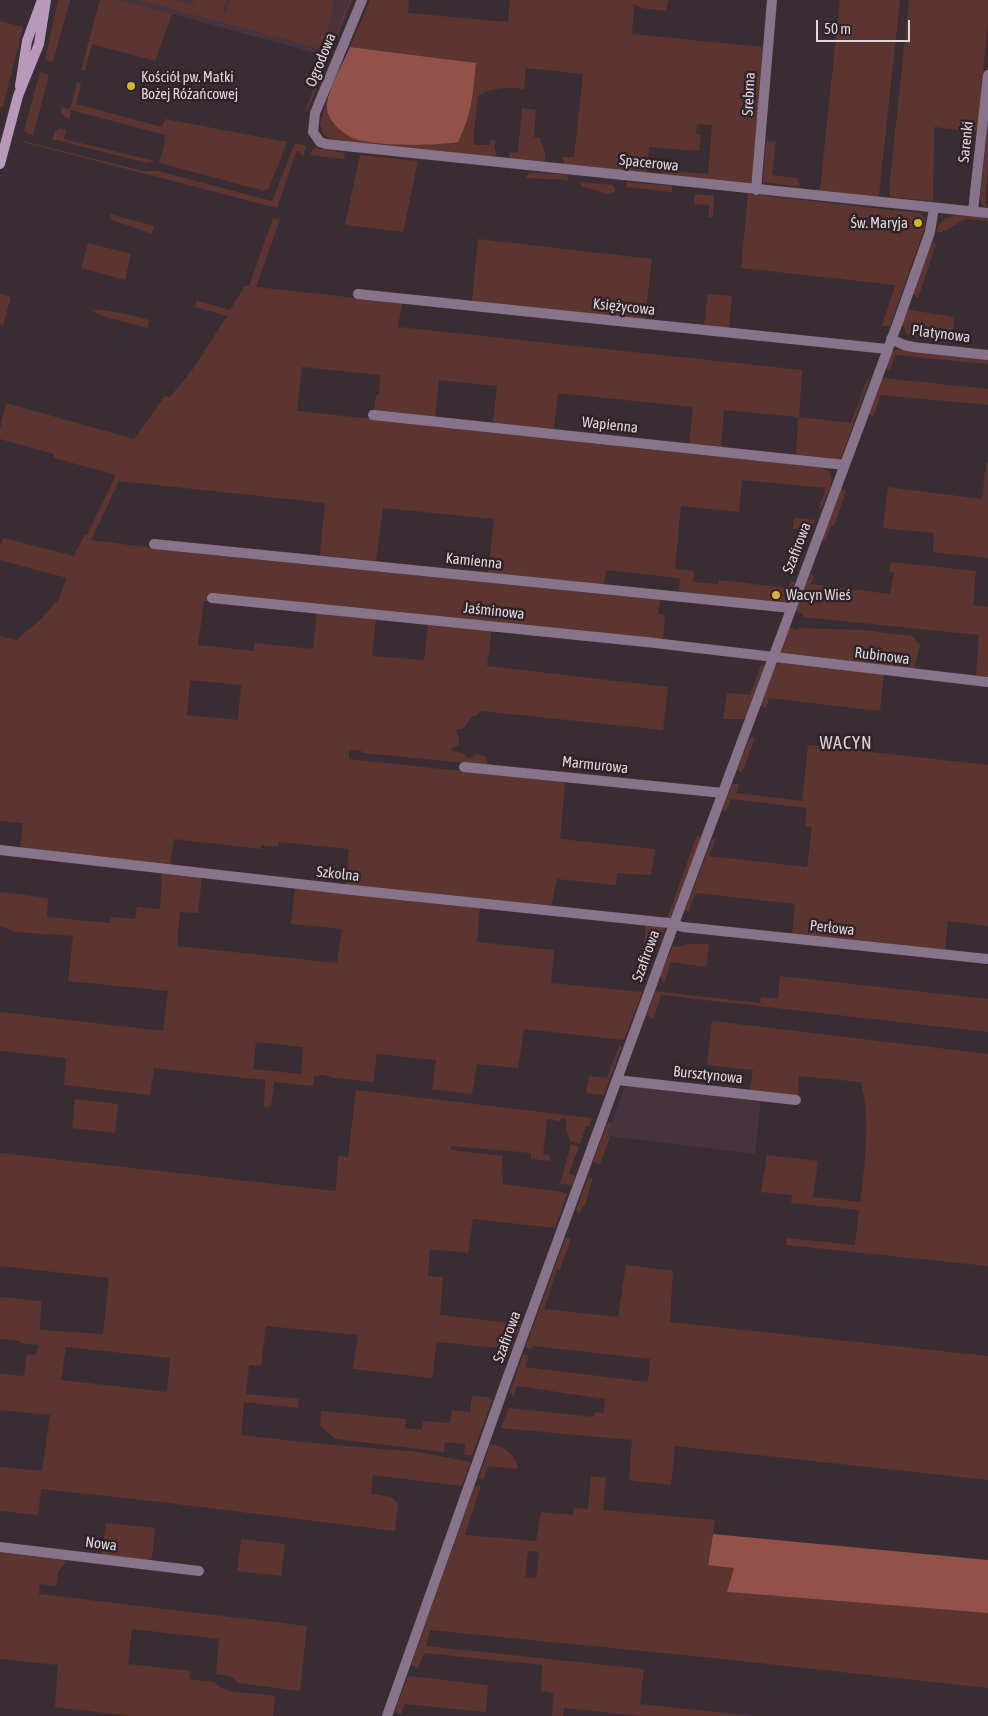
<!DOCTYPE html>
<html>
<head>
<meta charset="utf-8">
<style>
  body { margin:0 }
  #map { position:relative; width:988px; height:1716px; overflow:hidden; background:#392d33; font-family:"Asap Condensed",sans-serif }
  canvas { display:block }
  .scale { position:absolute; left:816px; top:20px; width:94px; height:22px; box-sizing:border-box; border:2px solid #ded6da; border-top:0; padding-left:6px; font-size:15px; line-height:18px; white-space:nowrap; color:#ded6da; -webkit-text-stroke:4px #2f2329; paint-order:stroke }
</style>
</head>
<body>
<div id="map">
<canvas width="988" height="1716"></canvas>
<div class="scale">50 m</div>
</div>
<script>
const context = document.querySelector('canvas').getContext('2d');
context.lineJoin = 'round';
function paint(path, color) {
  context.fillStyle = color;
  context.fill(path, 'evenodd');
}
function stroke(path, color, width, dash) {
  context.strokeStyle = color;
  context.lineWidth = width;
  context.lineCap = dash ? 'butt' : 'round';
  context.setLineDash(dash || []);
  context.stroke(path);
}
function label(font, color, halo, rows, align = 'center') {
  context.font = font + ' "Asap Condensed",sans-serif';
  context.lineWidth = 5;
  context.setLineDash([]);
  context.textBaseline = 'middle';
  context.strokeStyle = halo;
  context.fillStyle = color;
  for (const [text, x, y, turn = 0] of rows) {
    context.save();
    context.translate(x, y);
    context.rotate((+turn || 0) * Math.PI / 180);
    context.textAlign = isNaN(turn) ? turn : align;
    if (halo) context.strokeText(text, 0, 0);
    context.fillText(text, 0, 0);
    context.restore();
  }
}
paint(new Path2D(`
  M120,0h229l-22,56z
  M628,1086l133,16 -6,52 -148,-18 17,-47z`), '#46333d');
paint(new Path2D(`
  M58,0h12l-17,62 -8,-2z
  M100,0h20l52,14 -17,47 -63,-17 -7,27 -4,-1z
  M139,0h36l17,5 2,-5h32l-3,12 3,2 4,-14h105l-13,49z
  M349,0h3l-45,112 -2,-1z
  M370,0h39l-1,13 100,9 2,-22h158l-2,11 -25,-3 -7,-4 -2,30 130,13 -2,42 -8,93 -6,2 -84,-9v-5l46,4 4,-49 -15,-1 -1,10 5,1 -2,16 -50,-4 -2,26 -83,-9 -2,-7h12l9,-83 -57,-6 -2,21c-14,-2 -35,-2 -46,7l-5,46 2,3h14l2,-5h4v11h2l-2,6 -157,-17 -10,-2 -5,-4 -3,-10 7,-25v12l29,29 30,3 59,1 31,-81 -126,-16z
  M840,0h60l-21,194 -2,4 -60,-6v-3h3z
  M909,0h79v23l-11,109 -43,-5 -1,74 -43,-4 -1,-7z
  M0,21l23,6 -20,80h-3z
  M40,72l9,3 -16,60 -7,-2 -2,-2z
  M77,82l4,2 -5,20 86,23 3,-8 122,23 -18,46 -4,3 -106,-28 5,-16 1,-12 -94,-25 -2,10 -8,-7v-6l9,2z
  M522,108l14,2 -2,27 6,1c2,11 8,12 4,24l-34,-3 -1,-7 9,1z
  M988,124v42l-3,38 3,1v3l-6,-3 -2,-6z
  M60,128l6,2 -2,9 91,22 -9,2 -89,-23h-5l3,-9z
  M23,141l120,30h15l114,30 23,-58 11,3 -3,11 -4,-6 -3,1 -19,56 -254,-66z
  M766,141l10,1 -4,33 25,3 3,9 -37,-5z
  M316,148l29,5 -1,6 -34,-4 3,-5z
  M360,155l58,6 -15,71 -58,-7z
  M529,172l37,3 3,5 -43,-2z
  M581,182l31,3 3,3v4l-8,2 -26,-8z
  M627,182l45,4v6l-44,-5 -2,2z
  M695,194l19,2 -1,21h-4v-12l-15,-1z
  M748,194l172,19 5,6v8l-35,99h-8l13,-41 -154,-17z
  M110,214l44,12 -2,8 -40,-14z
  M962,215l26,3v3l-22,-2 -26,14 -4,-2c4,-12 14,-16 26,-16z
  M273,218l7,1 -24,68 146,16 -4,24 404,43 -3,47 52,6 17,-46 1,3 -28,78 -3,2 -42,-3 2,-40 -74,-7 -3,39 -32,-3 4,-39 -135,-14 -5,46 80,9 187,19 10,5c5,11 -4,25 -9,36h-2l7,-20 -84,-8 -3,32 -58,-6 -6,63 19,2 -1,11 25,2 1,-4 69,8 3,-7 4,1 -9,20 -107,-9 1,-15 -74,-8 -2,15 -116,-12 6,-54 -111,-11 -7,53 -56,-6 5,-52 -206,-22 -28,59 92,12 477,48 -2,14 7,1 -2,26 -135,-15 -319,-32 -1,7h-4l-6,44 56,6 1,-8 58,6 4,-37 59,8 -4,36 52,4 4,-36 64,4 -5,38 181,21 -5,43 -182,-19 -5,5h-4l-8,12 -9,2 4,7v7l-9,6 13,3 5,5 9,-4 9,3 2,8 -125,-12 -3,-3h-11v9l213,23 3,1 -5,56 95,10 -4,26 -34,-2 -1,12 -59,-6 -6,28 -205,-21 3,-37 -70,-7 -1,5 -17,-2v4l-87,-10 -4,26 -150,-16 3,-26 -23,-2v-185l16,4 22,-18 21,-23 8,-21 -67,-18v-13l3,-9 71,18 9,-18 2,-3h2l29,-60 -62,-17v-4l-54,-15v-10l6,-26 128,36 31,-43 5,1 23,-28 34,-53 -32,-9 2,-8 1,2 32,9 15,-24h4zM302,367l78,8 -1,20h-3l-2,17 61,7 4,-39 58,6 -5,46 -195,-21zM190,680l51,5 -3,35 -51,-5z
  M478,239l174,20 -7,61 -169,-18 -4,-2z
  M88,243l43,11 -6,26 -44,-12z
  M931,243l5,1 -18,54 -5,-4z
  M0,294l11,3 -8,28 -3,-1z
  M708,294l24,2 -3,32 -25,-2z
  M91,309l32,4 26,7 -1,8 -49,-13z
  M910,310l44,7 -2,24c-9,-1 -41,-1 -46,-8 -1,-1 -1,-5 -2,-7l-3,-1 5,-14z
  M898,349l90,11v4l-93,-9 -5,15 -5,-2 6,-16z
  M883,378l105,11v16l-107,-10 -8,22 -4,-5 12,-33z
  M986,462h2v96l-55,-6 1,-19 -51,-5 5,-41 94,12z
  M840,489l6,2 -12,35h-3l-6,15 -3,-1z
  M796,518l19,2 -3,9h-19l1,-10z
  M891,562l85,9 -3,34 15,2v70l-12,-2 3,-40 -176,-18 -1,-4h-3l-3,-3 14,-35h4l-3,9 79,10 4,-21 -5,-1z
  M789,627l9,3 1,-2 64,2 49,6 8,9 -6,24 -134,-16z
  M762,662l2,5 -19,51 -2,1h-20l4,-26 23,2z
  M780,663l104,11 -4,37 -111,-13 -3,10 -6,-2 15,-40z
  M750,737l5,1 -13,35 -5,-3z
  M808,745l180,20v161l-40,-5 -3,30 -153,-16 3,-31 -99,-11 -8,19 -3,-2 28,-72h3l-7,18 98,11 5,-39 -7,-2 2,-18 -76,-9 -5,12 -4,-1 10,-26h7l-3,9 66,8z
  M697,835l5,2 -30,78 -2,3 -3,1z
  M162,872l40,5 -4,36 -18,-1 -3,34 160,17 5,-34 -51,-5 4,-37 185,21 -3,34 77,8 -3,33 91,9 -18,48 -100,-11 -6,39 -41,-4 -5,30 -40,-5 4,-29 -59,-6 -4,28 -38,-4 -12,-3 -9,1 -1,10 -39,-4 -3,24 -7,1 1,-27 -111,-12 -4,27 -86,-10 2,-27 -66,-7v-39l163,19 5,-40 -100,-10 5,-45 -58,-4 -15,-6v-34l48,6 -1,19 63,6 1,-6 24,2 2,-12 23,2zM256,1042l47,5 -2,27 -48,-5z
  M646,924l19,2 -9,25 -12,-7z
  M689,944h20l-3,23 -35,-5 -7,22 -4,-8 13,-30 4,1z
  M780,976l208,23v33l-327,-37 -6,19 -3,5 -5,-5 8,-23 105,12 1,-6 17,2z
  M712,1021l276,33v212l-202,-21 1,-7 68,7 4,-35 -68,-7 1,-8 -31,-3 6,-37 51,6 -5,36 47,5c5,-39 11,-81 1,-120l-62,-6 -1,20 -48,-6 3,-20 -46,-5z
  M619,1046h3l-18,49 -18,-2 3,-17 18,2z
  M356,1090l236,28 -3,8h-3l-6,18 -10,-3 -4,-13 1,-9 -6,-1 -1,3 -13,-2 -4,35 7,1 -1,6 -18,-2v-6l-80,-7v4l52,6 -2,19h2v9l59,8v1l5,1 -12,34 -82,-9 -5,34 -38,-4 -2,27 15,1 -3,38 81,9 -5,12 -6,-1 -2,5 6,1 -3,8 -74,-7 -5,36 -79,-9 5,-34 -92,-9 -5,40 -12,-1 -3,29 53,5 -1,9 -54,-6 -3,33 81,9 97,8 51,10 -8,24 -89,-11 -2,19 21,3 6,7 -3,27 -243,-30 -111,-12 -3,26 -38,-4v-44l42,4 8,-56 -50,-5v-36l24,2 3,-22 9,1 2,-10 -18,-2v-2l-20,-2v-42l41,4 -1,29 63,4 6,-56 -109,-12v-113l336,38 2,-35 10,1zM66,1347l104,11 -3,34 -106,-12z
  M75,1099l43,5 -3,29 -43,-5z
  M609,1123h3l-5,13 3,1 -10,27 -7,-2 14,-38z
  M571,1144l8,3 -10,26 6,3 -3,9 -12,-1z
  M588,1178l4,1 -5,20 -2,6 -3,2 -2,7 -4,-4z
  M566,1237l5,2 -11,30h-3l-13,40 74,8 8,-52 47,6 -3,51 318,34v124l-313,-34 -4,39 -42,-5 3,-40 -131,-12 8,-20 84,9 2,-5 9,1 1,-14 -88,-13 -4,11 -3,-5 13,-38 6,2 -4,11 123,15 2,-23 -117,-13 -1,3 -7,-1z
  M472,1396l15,1 5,3 -20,56 -8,-1 1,-11 -20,-2 -1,10 -108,-13 -16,-13 1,-15 85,8 -1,9 17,2 1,-9 27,2 2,-13 18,2z
  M490,1444c15,3 25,9 28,25l-30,-3 -5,14 -4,-2z
  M591,1476l15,2 -3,32 112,10 -7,44 26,4 -7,24 261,21v75l-284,-31 -274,-27 -4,16 218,23 -4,35 113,12h-113l-76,-8 -1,8h-11l1,-23 -12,-2 1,-26 -118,-12 -6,15 -7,-3 63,-178 7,-2 -16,50 71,6 5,-29 31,3 3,-7 13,1zM528,1551l11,1 -3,26 -11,-1z
  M106,1523l49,5 -3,30 -5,2 -45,-5z
  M241,1539l44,5 -4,32 -44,-5z
  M0,1551l61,7 5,4 -8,10 -2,14 -16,-2 -1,10 268,32 -7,65 -61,-8 -9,-7 -14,-2 3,-35 -87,-10 -4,35 62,7 -1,8 25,3 7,6 9,3 45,5 -2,20h-143l-75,-9 3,-42 -58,-6z
  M408,1676l80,9 -2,27 -81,-8 -4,10 -6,-3z`), '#5d3530');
paint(new Path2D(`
  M350,47l126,16c-3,30 -4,51 -18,79 -26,4 -75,4 -100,-2 -12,-3 -31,-19 -31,-32 -1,-17 16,-44 23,-61z
  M713,1534l275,26v53l-261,-21 7,-24 -26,-3z`), '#925149');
stroke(new Path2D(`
  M362,0l-47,113 -2,19 7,10 6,2 662,69
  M756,190l16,-190
  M973,211l15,-136
  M358,294l529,55
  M891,339l13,6 9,2 75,8
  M373,415l472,50
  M154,544l637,64
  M212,598l434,44 342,40
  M464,767l259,26
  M0,850l343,39 326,34 14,4 305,32
  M617,1080l179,20
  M0,1547l199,24
  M387,1716l116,-326 171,-466 224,-602 32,-90 4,-24`), '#87748a', 10);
stroke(new Path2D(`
  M20,86l7,-45 15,-41
  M0,164l18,-68 21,-52 7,-44`), '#b899bc', 10);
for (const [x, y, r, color] of [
  [131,86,5,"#d6b534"],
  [918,223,5,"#d6b534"],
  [776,595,5,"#d6b534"]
]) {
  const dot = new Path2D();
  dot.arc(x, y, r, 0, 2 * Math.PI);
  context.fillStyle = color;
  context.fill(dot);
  stroke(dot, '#2f2329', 2);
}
label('15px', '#ded6da', '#2f2329', [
  ["Ogrodowa",321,60,-68],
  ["Srebrna",749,94,-87],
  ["Sarenki",966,142,-84],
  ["Spacerowa",649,163,6],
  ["Księżycowa",624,307,6],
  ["Platynowa",941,334,7],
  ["Wapienna",610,425,6],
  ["Szafirowa",797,548,-69],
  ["Kamienna",474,561,6],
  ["Jaśminowa",494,611,6],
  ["Rubinowa",882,656,7],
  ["Marmurowa",595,765,6],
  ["Szkolna",338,874,6],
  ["Perłowa",832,928,6],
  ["Szafirowa",646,956,-70],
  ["Bursztynowa",708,1075,6],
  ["Szafirowa",507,1337,-70],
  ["Nowa",101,1544,7]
]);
label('15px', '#ded6da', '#2f2329', [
  ["Kościół pw. Matki",141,77],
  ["Bożej Różańcowej",141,94],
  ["Św. Maryja",908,223,"right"],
  ["Wacyn Wieś",786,595]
], 'left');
context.letterSpacing = '1px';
label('18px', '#e1d0d9', '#2f2329', [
  ["WACYN",846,743]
]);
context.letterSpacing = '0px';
</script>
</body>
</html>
